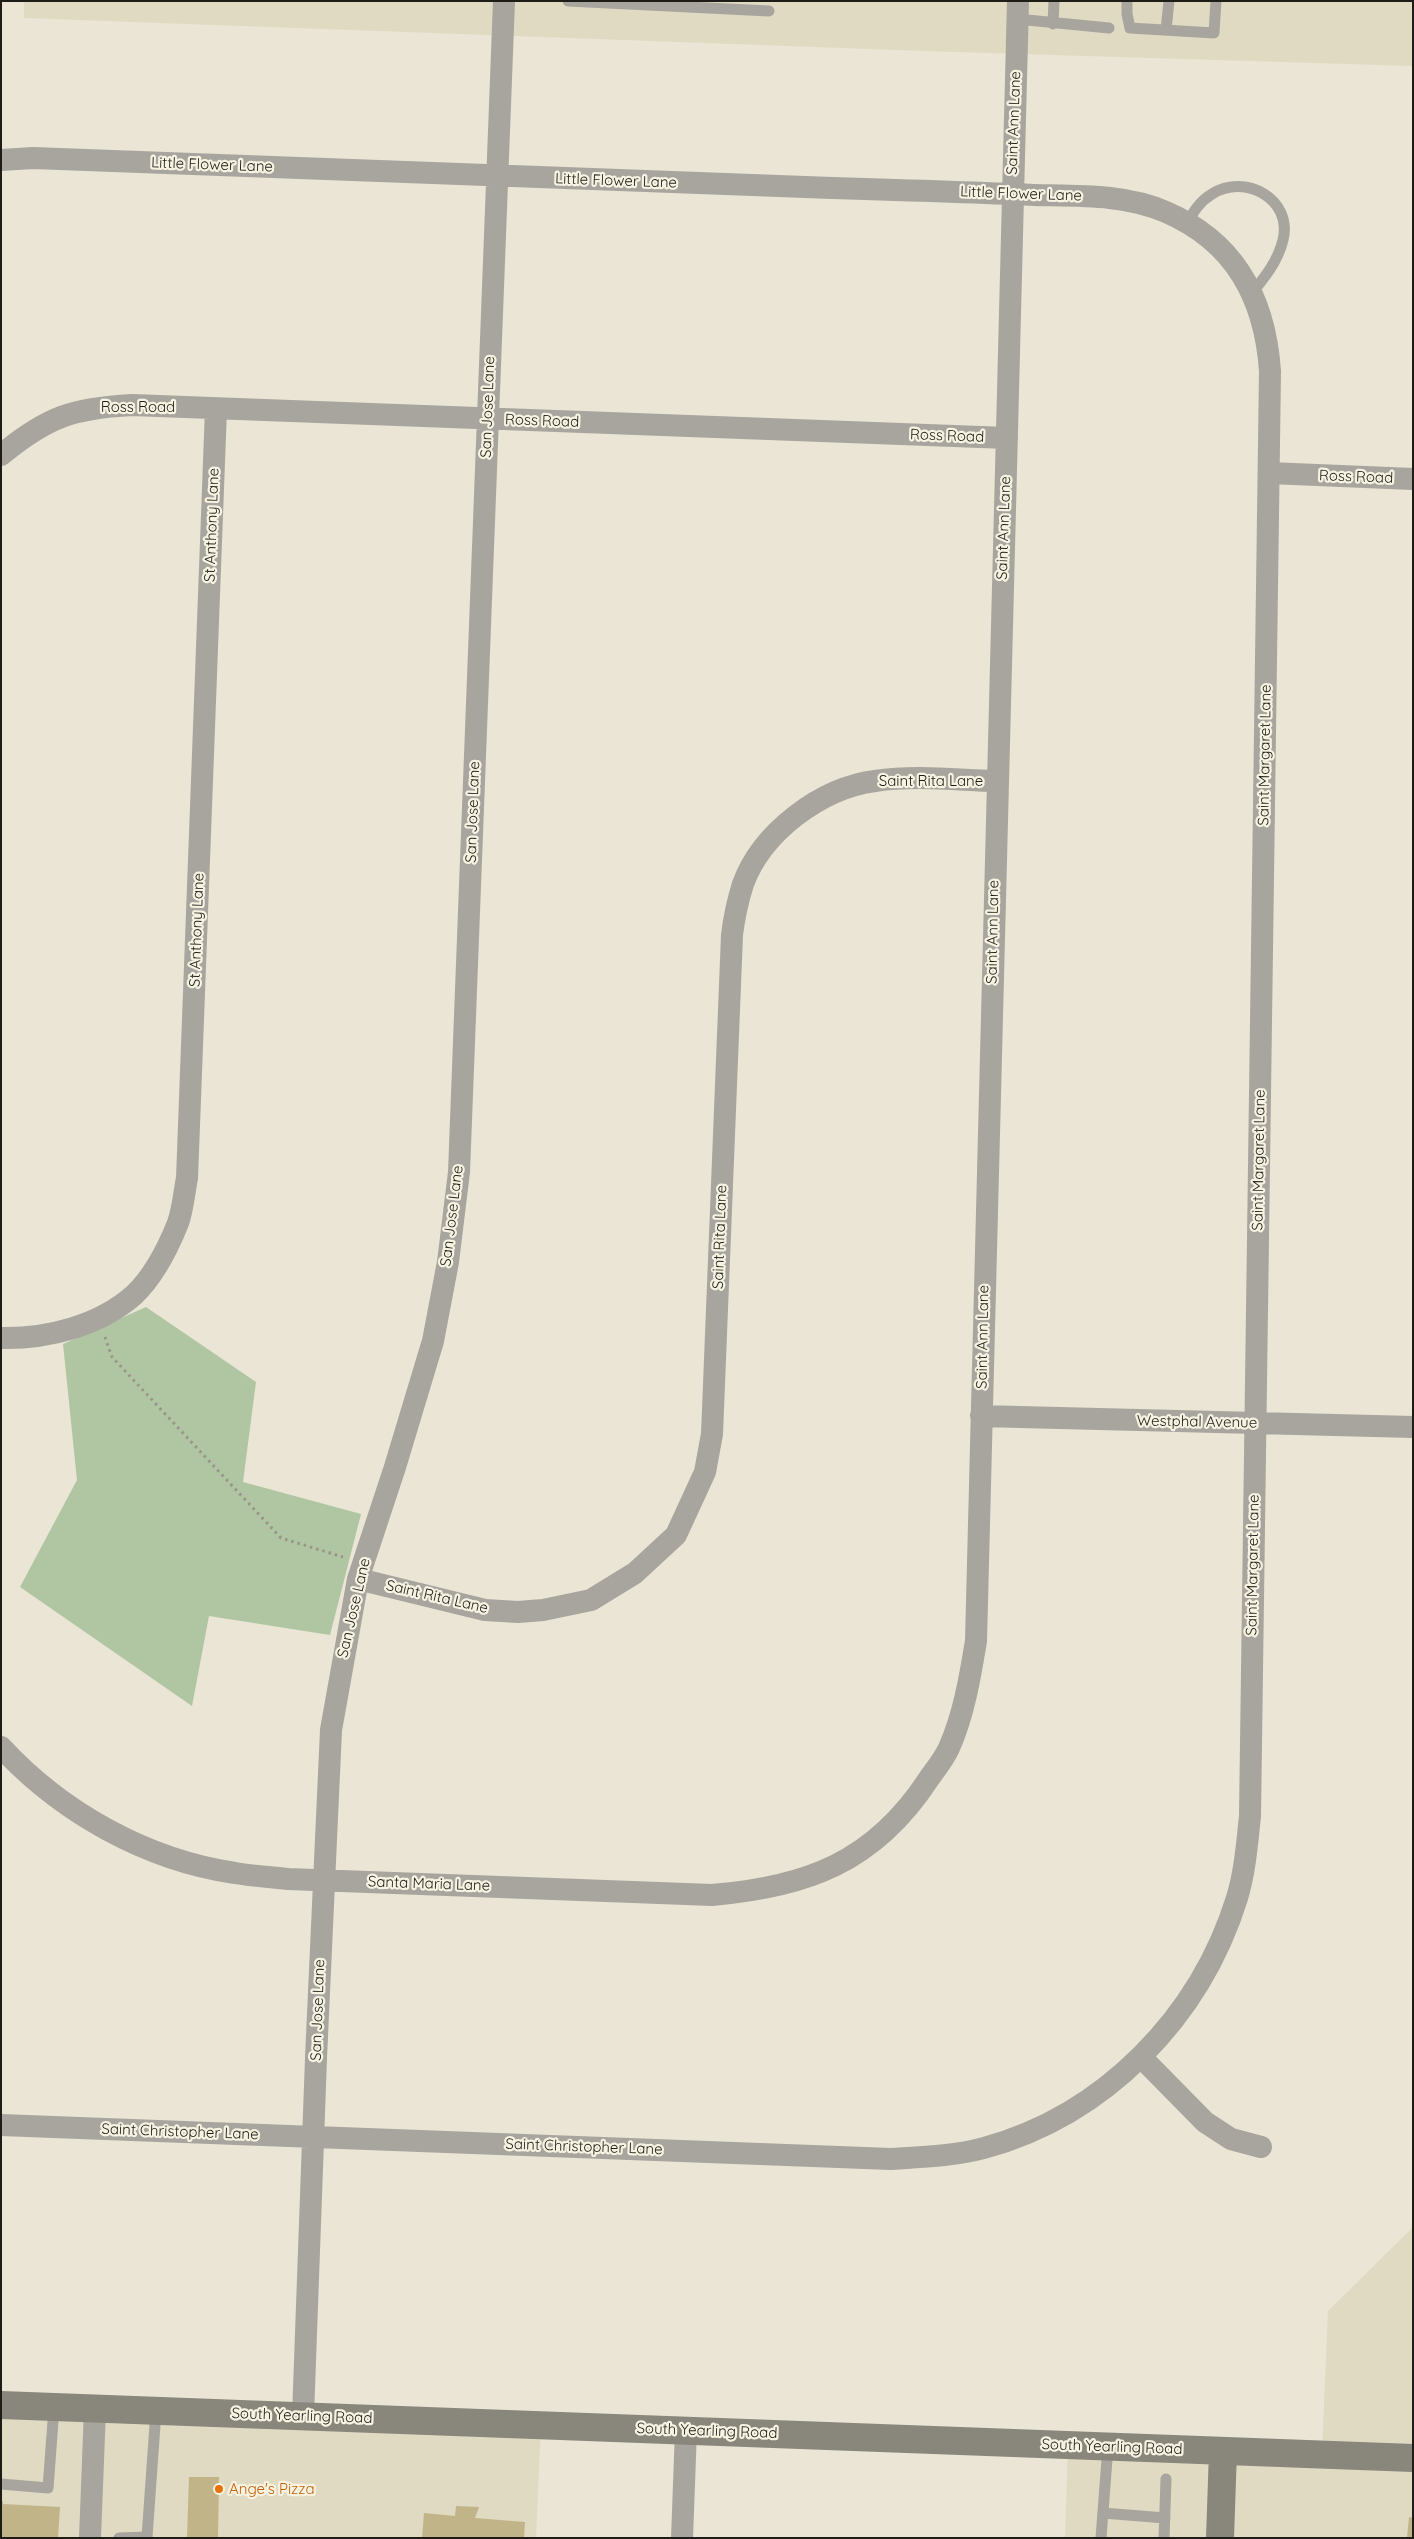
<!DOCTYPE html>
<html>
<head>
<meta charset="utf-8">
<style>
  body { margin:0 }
  #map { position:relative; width:1414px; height:2539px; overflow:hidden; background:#eae5d5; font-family:Quicksand,sans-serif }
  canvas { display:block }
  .frame { position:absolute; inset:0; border:2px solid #1e1c16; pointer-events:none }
</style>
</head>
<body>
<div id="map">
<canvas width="1414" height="2539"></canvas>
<div class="frame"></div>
</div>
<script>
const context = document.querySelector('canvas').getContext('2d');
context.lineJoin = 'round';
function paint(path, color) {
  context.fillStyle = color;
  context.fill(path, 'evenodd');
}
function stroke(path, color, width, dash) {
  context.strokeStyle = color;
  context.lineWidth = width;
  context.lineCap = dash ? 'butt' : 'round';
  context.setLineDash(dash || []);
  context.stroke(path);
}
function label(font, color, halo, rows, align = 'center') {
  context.font = font + ' Quicksand,sans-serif';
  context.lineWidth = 4.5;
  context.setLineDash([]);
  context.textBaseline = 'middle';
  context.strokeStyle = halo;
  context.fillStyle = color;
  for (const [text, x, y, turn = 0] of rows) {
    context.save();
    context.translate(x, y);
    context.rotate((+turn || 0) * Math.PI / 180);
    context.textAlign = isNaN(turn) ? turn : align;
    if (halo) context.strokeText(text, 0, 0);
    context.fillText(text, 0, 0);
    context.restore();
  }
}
paint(new Path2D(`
  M24,1h1389l-1,65 -488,-15 -900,-33z
  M1413,2227v311h-348l3,-92 254,8 6,-143z
  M1,2406l540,19 -5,113h-535z`), '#e0dac2');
paint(new Path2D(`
  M146,1307l110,75 -13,100 118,32 -31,121 -121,-19 -17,90 -172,-119 57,-107 -14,-136z`), '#b0c6a2');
paint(new Path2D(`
  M189,2477h30l-1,61h-31z
  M1,2501h2v3l57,3 -2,31h-57z
  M456,2506l23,1 -4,11 50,4 -1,16h-102l2,-25 31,3z
  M1409,2517l4,1v20h-6z`), '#c1b488');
stroke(new Path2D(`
  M105,1337l7,20 169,181 62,19`), '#999589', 3, [2.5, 4]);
stroke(new Path2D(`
  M568,1l201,10
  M1127,1v13l3,14 84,5 2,-32
  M1017,19l92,9
  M1053,24l1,-23
  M1166,30l3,-29
  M1187,223c7,-12 13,-22 25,-29 33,-21 81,5 71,46 -5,21 -18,37 -31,53
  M1,2484l47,4 6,-80
  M1103,2513l62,5
  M119,2538l28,-1 9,-126
  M1101,2538l7,-92
  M1164,2538l2,-59`), '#a7a59e', 11);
stroke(new Path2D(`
  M1,160l32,-2c266,10 532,22 799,30 67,2 134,4 202,7 44,1 91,-1 132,17 69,30 99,86 104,159l-20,1445c-3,28 -5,56 -13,82 -37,119 -132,217 -253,250 -30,8 -62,9 -93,11l-890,-34
  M1,455c46,-38 72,-47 131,-50l875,33
  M1269,473l144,6
  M1,1338c46,1 98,-12 133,-43 20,-19 34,-47 44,-72 5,-14 6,-30 9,-45l29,-769
  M981,1416l432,11
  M358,1579l127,31 33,2 25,-2 48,-10 44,-27 41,-38 29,-63 7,-38 20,-499c2,-17 6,-35 11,-51 19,-52 78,-96 132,-103 40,-6 82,-1 121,0
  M1,1747c60,65 145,113 234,126 17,3 35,4 53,6l424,16c95,-8 162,-33 216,-115 7,-10 16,-21 21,-32 15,-34 21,-71 27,-107l42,-1640
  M1142,2058l63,64 26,17 30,8
  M303,2416l13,-358 15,-328 27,-151 37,-112 38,-126 15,-79 11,-90 45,-1171
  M90,2538l5,-129
  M682,2538l4,-108`), '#a7a59e', 22);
stroke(new Path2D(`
  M1,2405l1412,53
  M1220,2538l3,-87`), '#89867c', 28);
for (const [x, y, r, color] of [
  [219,2489,5,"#e8710a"]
]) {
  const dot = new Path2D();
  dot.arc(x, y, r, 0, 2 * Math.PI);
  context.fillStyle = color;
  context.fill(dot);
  stroke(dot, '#f7f3e2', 2);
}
label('15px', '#1e1c16', '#f7f3e2', [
  ["Saint Ann Lane",1014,123,-88],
  ["Little Flower Lane",212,165,2],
  ["Little Flower Lane",616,181,2],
  ["Little Flower Lane",1021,194,2],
  ["Ross Road",138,407],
  ["San Jose Lane",488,407,-88],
  ["Ross Road",542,421,2],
  ["Ross Road",947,436,2],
  ["Ross Road",1356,477,2],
  ["St Anthony Lane",212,525,-88],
  ["Saint Ann Lane",1004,528,-88],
  ["Saint Margaret Lane",1265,755,-89],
  ["Saint Rita Lane",931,781],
  ["San Jose Lane",473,812,-88],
  ["St Anthony Lane",197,930,-88],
  ["Saint Ann Lane",993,932,-89],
  ["Saint Margaret Lane",1259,1160,-89],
  ["San Jose Lane",452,1216,-83],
  ["Saint Rita Lane",720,1237,-88],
  ["Saint Ann Lane",983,1337,-89],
  ["Westphal Avenue",1197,1422,1],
  ["Saint Margaret Lane",1253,1565,-89],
  ["Saint Rita Lane",437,1597,13],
  ["San Jose Lane",354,1608,-77],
  ["Santa Maria Lane",429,1884,2],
  ["San Jose Lane",318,2010,-88],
  ["Saint Christopher Lane",180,2132,2],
  ["Saint Christopher Lane",584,2147,2],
  ["South Yearling Road",302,2416,2],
  ["South Yearling Road",707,2431,2],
  ["South Yearling Road",1112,2447,2]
]);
label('15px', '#c56008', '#f7f3e2', [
  ["Ange's Pizza",229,2489]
], 'left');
</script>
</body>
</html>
